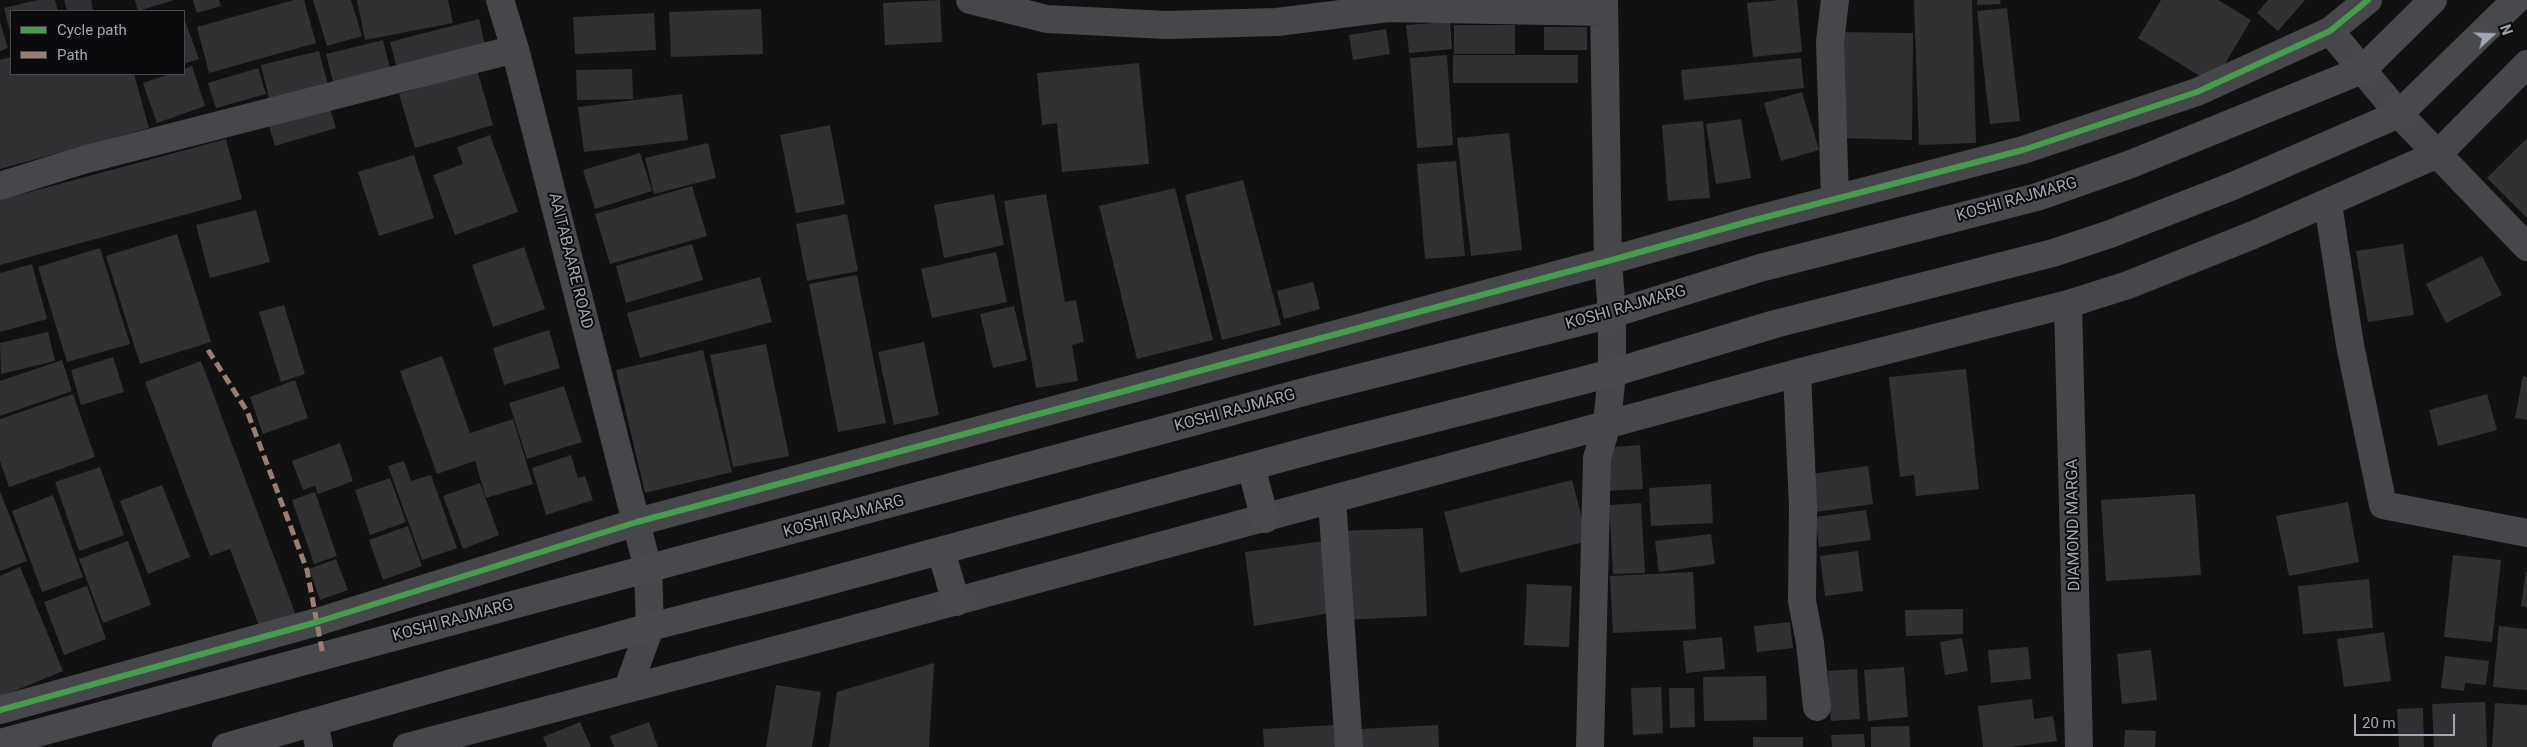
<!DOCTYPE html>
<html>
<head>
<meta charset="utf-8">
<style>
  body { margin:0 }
  #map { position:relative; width:2527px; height:747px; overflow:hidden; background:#111; font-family:Roboto,sans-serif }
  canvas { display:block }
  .legend { position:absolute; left:10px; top:10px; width:175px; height:65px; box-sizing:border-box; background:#0b0b0d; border:1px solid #474a4f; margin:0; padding:6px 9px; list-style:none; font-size:15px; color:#a1a8b3 }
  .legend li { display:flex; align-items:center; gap:10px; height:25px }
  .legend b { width:25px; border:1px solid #474a4f }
  .north { position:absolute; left:2467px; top:10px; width:50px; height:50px; -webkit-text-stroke:4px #0b0b0d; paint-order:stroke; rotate:70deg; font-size:14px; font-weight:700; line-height:20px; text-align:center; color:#a1a8b3 }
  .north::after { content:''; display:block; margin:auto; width:18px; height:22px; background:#a1a8b3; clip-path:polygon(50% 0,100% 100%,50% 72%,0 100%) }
  .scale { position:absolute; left:2354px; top:714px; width:101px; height:22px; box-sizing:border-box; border:2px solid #a1a8b3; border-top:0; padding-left:6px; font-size:15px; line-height:18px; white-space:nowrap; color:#a1a8b3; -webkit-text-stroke:4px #0b0b0d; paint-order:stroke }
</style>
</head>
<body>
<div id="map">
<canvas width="2527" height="747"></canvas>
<ul class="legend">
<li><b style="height:6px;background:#469c4c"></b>Cycle path</li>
<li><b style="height:6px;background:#9b7d72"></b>Path</li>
</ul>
<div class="north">N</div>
<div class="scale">20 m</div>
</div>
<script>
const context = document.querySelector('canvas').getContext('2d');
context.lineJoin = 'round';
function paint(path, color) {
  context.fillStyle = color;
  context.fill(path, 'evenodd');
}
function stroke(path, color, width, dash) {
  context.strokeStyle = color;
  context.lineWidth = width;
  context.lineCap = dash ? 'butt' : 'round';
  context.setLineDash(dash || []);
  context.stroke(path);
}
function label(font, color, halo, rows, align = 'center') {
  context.font = font + ' Roboto,sans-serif';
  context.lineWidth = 4;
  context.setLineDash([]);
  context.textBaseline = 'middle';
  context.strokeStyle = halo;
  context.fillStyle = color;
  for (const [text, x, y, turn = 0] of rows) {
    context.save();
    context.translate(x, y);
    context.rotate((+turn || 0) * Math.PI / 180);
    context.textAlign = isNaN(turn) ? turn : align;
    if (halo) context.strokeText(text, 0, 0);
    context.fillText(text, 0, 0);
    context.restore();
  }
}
paint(new Path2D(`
  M38,0h17l3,11h-47v25l-7,-28z
  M64,0h27l2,11h-26z
  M135,0h39l-36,11z
  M193,0h26l2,6 -24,7z
  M294,0h10l12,43 -107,30 -12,-46z
  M313,0h38l11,36 -35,10z
  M357,0h91l5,23 -88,17z
  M940,0l2,42 -57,3 -2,-42z
  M1780,0h17l5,52 -49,5 -6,-54z
  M1914,0h58l4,143 -57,2z
  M1977,0h23l1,4 -24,1z
  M2161,0h57l33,20 -38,64 -75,-46z
  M2268,0h37l-27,31 -21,-18z
  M2007,8l13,113 -30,3 -13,-113z
  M761,9l2,45 -92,3 -2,-45z
  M654,13l2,37 -81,4 -2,-37z
  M184,18l15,41 -15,5z
  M479,19l6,26 -88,23 -7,-26z
  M0,22l8,26 -8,3z
  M1450,22l2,27 -43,4 -3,-28z
  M1454,25h61v29h-61z
  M1544,27h43v23h-43z
  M1386,29l4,25 -37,6 -4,-25z
  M1840,32l73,1 -1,107 -74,-2z
  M383,40l9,36 -57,14 -9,-36z
  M319,51l11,42 -59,14 -10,-42z
  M1447,55l6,90 -36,3 -7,-90z
  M1453,55h125v28h-125z
  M11,57v17h123l15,54 -149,41v-109z
  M1801,58l3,30 -120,12 -3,-30z
  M1139,63l10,101 -87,8 -5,-49 -15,2 -5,-52z
  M192,66l13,40 -48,17 -14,-40 27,-9h14v-5z
  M258,68l8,26 -50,14 -8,-25z
  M632,69l1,30 -56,1 -1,-30z
  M477,70l16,55 -78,23 -16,-54z
  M1802,92l17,58 -38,11 -17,-58z
  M682,94l6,46 -104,12 -6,-45z
  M329,105l7,23 -61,18 -7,-23z
  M1741,119l10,59 -35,6 -10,-60z
  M1703,121l7,77 -42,3 -6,-76z
  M830,125l15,79 -49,9 -16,-78z
  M1509,133l13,117 -51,6 -14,-118z
  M490,135l28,77 -63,23 -22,-60 30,-11 -6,-17z
  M2527,138v80l-40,-40z
  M226,139l16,60 -242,66v-65z
  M708,143l8,35 -62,16 -9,-36z
  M640,153l12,38 -57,18 -12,-39z
  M414,155l20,63 -55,18 -21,-64z
  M1456,161l9,95 -40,3 -8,-95z
  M1243,180l38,145 -59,15 -37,-145z
  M692,186l15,50 -97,28 -15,-50z
  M1175,188l38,152 -76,19 -38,-153z
  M994,194l10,51 -60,13 -10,-53z
  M1046,194l19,108 11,-2 8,42 -12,3 6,36 -42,7 -32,-187z
  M256,210l14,52 -60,16 -14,-53z
  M847,214l11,57 -51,10 -11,-57z
  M177,234l34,108 -71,22 -34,-108z
  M692,244l11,36 -77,23 -10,-37z
  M2403,244l11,71 -46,7 -12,-71z
  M524,247l21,62 -52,18 -21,-62z
  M100,248l30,96 -63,18 -29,-95z
  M996,252l11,50 -75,16 -11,-49z
  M2482,256l20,39 -56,28 -20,-39z
  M32,264l15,55 -47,13v-59z
  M857,275l29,148 -48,9 -29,-148z
  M760,277l12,45 -132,36 -13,-45z
  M1313,282l7,27 -36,10 -7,-28z
  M284,305l21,69 -24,8 -22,-70z
  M1014,306l13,54 -34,8 -13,-54z
  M549,330l11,38 -56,17 -11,-37z
  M48,332l7,29 -54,13 -1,-31z
  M924,342l15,73 -45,10 -16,-73z
  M766,344l23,112 -56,11 -23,-112z
  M703,350l29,122 -87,21 -29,-123z
  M442,356l28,77 43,-14 20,65 -47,14 -11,-37 -38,13 -37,-103z
  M113,357l11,35 -43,13 -10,-35z
  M62,360l10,31 -72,25v-35z
  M201,361l97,260 -36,13 -32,-85 -20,7 -65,-174z
  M1966,369l13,120 -63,7 -2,-21 -14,2 -11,-100z
  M2523,376l4,1v43l-12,-2z
  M295,380l13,38 -45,16 -13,-37z
  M564,386l18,56 -55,17 -18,-56z
  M73,394l22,63 -86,30 -9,-26v-42z
  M2487,394l10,36 -59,16 -9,-36z
  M340,443l13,38 -35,13 -3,-8 -12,4 -11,-29z
  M1640,445l3,44 -38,2 -2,-43z
  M571,455l7,23 7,-2 8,24 -47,15 -14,-47z
  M404,461l7,20 20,-6 26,73 -35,12 -34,-94z
  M1868,466l5,38 -57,8 -5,-38z
  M100,467l24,68 -45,16 -24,-69z
  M390,478l16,44 -36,13 -15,-45z
  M1572,480l16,61 -128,32 -16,-61z
  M480,483l19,52 -36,14 -20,-53z
  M1711,484l2,39 -62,3 -2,-38z
  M162,485l28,72 -42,17 -28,-73z
  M0,491l27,70 -27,10z
  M315,492l22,64 -23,8 -22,-64z
  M2195,494l6,81 -95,6 -5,-81z
  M53,495l30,82 -41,15 -30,-81z
  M2348,502l11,60 -70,14 -13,-60z
  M1641,503l4,70 -32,1 -4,-69z
  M1866,510l5,30 -52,7 -4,-30z
  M408,526l14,40 -39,14 -14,-40z
  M1423,528l4,88 -84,4 -3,-89z
  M1711,534l4,30 -56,8 -4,-31z
  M128,541l23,64 -48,18 -24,-64z
  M1324,541l13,71 -83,14 -9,-74z
  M1858,551l5,40 -38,5 -5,-40z
  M2453,555l48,5 -9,82 -48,-5z
  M336,559l12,31 -28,10 -11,-31z
  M20,567l43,104 -63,26v-121z
  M2526,571l1,1v35l-6,-1z
  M1693,572l3,57 -83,4 -3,-57z
  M2369,579l4,49 -70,6 -5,-48z
  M1527,584l45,2 -3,61 -45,-2z
  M87,586l19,53 -42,16 -20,-53z
  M1963,609v25l-57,2 -1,-26z
  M1790,622l3,26 -36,4 -3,-26z
  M2499,626l28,3v61l-34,-3z
  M2384,632l7,49 -47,6 -7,-48z
  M1722,637l3,32 -39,4 -3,-32z
  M1962,638l6,33 -23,4 -5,-33z
  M2028,647l3,32 -40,4 -3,-33z
  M2151,650l6,50 -35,4 -5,-50z
  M2445,656l44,5 -3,24 -21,-2 -1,8 -23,-3z
  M934,663l-5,84h-100l8,-55z
  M1904,667l4,50 -40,4 -4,-51z
  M1857,669l3,50 -29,2 -3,-50z
  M1766,676l1,44 -63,1 -1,-44z
  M776,685l45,7 -9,55h-46z
  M1661,687l2,46 -30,2 -2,-47z
  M1669,688h25l1,39 -25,1z
  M2032,699l2,20 19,-3 4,25 -47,6h-27l-5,-41z
  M2485,702l2,45h-53l-2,-43z
  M2495,703l32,2v42h-35z
  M2423,708l1,39h-25l-2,-38z
  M580,722l11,25h-44l-4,-10z
  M649,722l9,25h-44l-4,-11z
  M1336,725l1,22h-73l-1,-18z
  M1438,725l1,22h-77l-2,-18z
  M1909,726l1,21h-39v-20z
  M2125,730l31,1 -1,16h-31z
  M1864,734l1,13h-33l-1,-12z
  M1753,737h50v10h-50z`), '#313133');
stroke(new Path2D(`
  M500,0l15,49 133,520 2,58 -22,61
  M970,0l77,19 119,6 111,-3 111,-14 215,4
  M1835,0l-5,42 5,157
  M2330,31l69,83 128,133
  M0,186l83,-26 432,-111
  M2328,204l22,141 33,160 144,28
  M2068,304l11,443
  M1797,373l6,134 -1,94 8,42 7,64
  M1332,500l17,247
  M0,710l317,-88 320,-100 971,-261 139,-39 276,-72 174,-58 133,-61 38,-31
  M407,747l399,-105 991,-269 271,-69 60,-19 125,-50 185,-81 89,-90
  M1590,747l7,-289 10,-34 5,-51v-59l-4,-53 -4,-261`), '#45474a', 28);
stroke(new Path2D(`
  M1251,467l14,52
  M941,551l15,51
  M314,722l5,25
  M0,743l1315,-354 297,-75 148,-46 277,-71 94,-33 231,-94 71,-70
  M226,747l424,-120 142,-36 538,-146 282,-72 163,-49 278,-71 57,-19 123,-48 166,-72 117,-114`), '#47494c', 28);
stroke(new Path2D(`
  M208,350l39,61 60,159 16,85`), '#9b7d72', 5, [10, 5]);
stroke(new Path2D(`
  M0,710l317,-88 320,-100 971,-261 139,-39 276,-72 174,-58 133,-61 38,-31`), '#469c4c', 6);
label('16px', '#a1a8b3', '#0b0b0d', [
  ["KOSHI RAJMARG",2017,200,-16],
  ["AAITABAARE ROAD",570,261,76],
  ["KOSHI RAJMARG",1626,308,-16],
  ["KOSHI RAJMARG",1235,411,-15],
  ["KOSHI RAJMARG",844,517,-15],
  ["DIAMOND MARGA",2074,525,-91],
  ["KOSHI RAJMARG",453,621,-15]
]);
</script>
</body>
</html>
